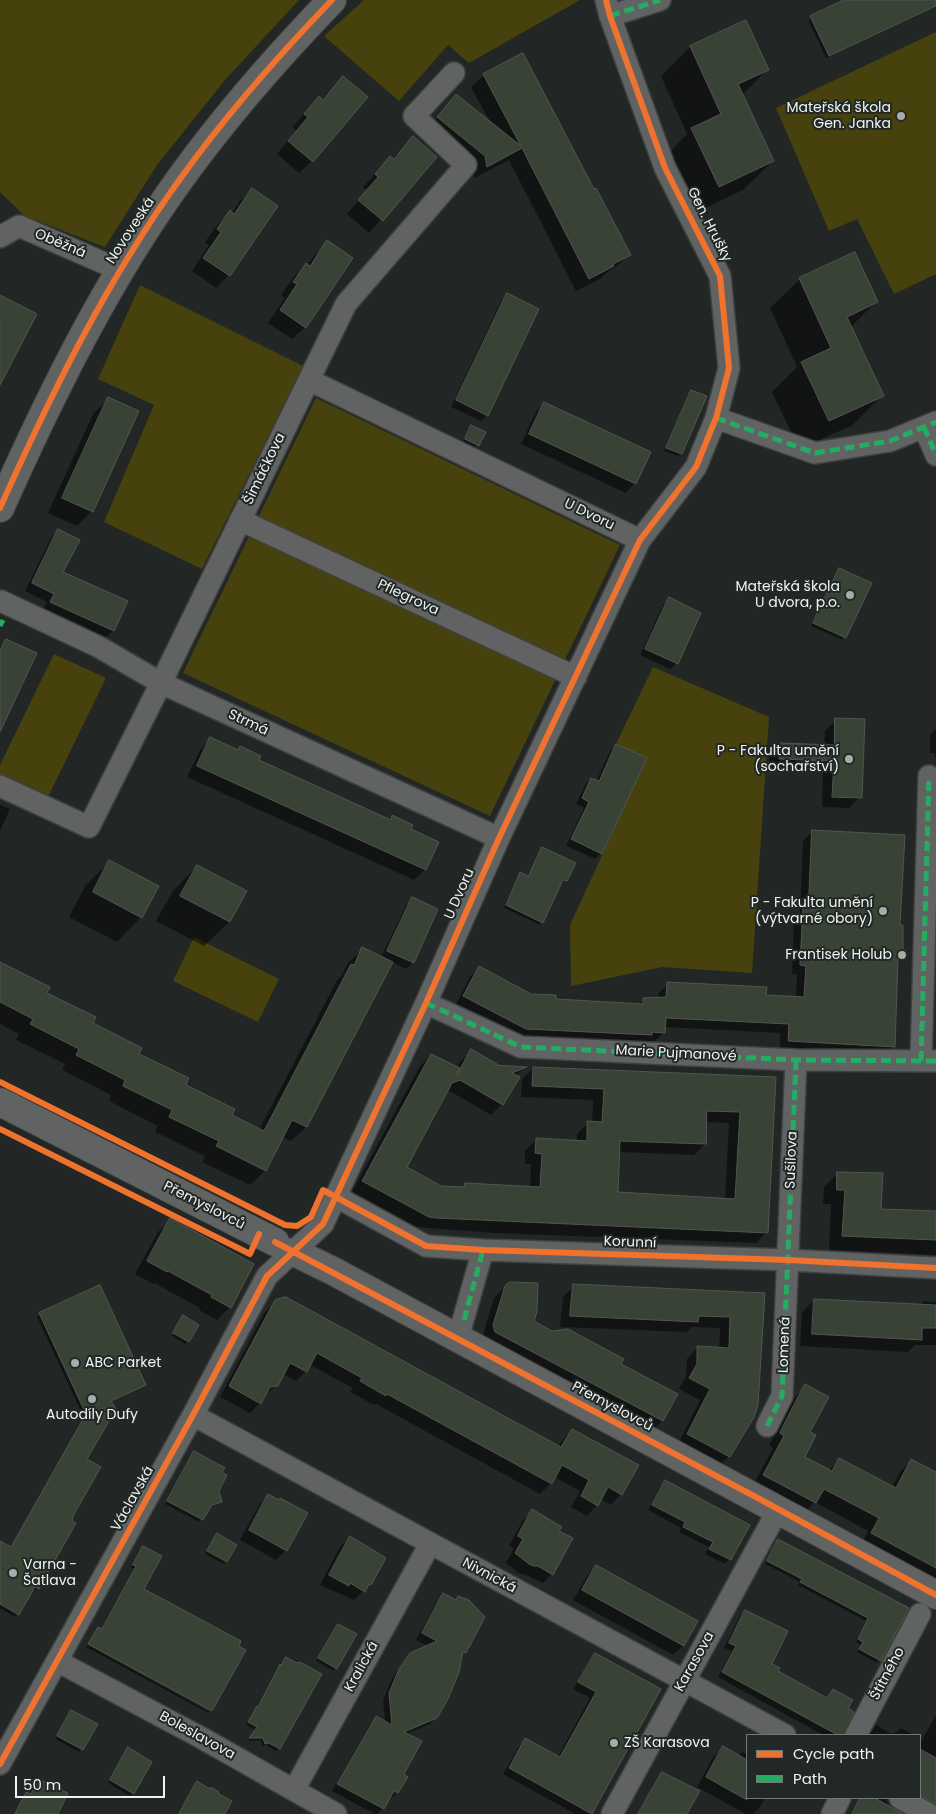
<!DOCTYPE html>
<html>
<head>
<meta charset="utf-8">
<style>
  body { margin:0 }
  #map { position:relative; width:936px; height:1814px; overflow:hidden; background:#222725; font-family:Poppins,sans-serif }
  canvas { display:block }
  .legend { position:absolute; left:746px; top:1734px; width:175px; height:65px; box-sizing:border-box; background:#212825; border:1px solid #737977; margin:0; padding:6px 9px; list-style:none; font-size:15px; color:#eff3f1 }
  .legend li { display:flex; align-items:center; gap:10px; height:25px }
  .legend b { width:25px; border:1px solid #737977 }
  .scale { position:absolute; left:15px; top:1776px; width:150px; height:22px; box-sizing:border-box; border:2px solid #eff3f1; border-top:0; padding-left:6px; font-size:15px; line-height:18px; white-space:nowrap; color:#eff3f1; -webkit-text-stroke:4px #212825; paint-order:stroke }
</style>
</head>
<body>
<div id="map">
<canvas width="936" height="1814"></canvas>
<ul class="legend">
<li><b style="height:6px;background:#ef722f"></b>Cycle path</li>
<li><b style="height:6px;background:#26ab63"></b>Path</li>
</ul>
<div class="scale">50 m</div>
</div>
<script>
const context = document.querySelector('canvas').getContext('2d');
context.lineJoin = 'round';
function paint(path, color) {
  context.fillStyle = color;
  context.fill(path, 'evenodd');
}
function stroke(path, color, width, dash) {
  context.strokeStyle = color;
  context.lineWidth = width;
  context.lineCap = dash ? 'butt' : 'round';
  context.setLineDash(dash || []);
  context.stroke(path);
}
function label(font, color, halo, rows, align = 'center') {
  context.font = font + ' Poppins,sans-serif';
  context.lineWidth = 4;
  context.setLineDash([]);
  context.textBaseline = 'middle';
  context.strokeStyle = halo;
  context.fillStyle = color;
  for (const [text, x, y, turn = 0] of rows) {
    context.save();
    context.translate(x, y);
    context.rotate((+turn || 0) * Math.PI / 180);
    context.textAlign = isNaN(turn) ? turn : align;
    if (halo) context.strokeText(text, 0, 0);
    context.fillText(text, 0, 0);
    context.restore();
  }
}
paint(new Path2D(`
  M0,0h299l-74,80 -68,85 -52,82 -80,-31 -25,-24z
  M364,0h216l-111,63 -21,-18 -49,56 -75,-65z
  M936,32v242l-42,20 -37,-75 -28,12 -53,-123z
  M140,285l163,81 -101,203 -98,-47 50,-117 -56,-26z
  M316,398l304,147 -130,271 -307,-143z
  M54,654l52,24 -58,119 -48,-23v-9z
  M653,667l116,50 -17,256 -90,-6 -91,19 -1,-61 77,-167 -31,-14z
  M194,937l85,42 -21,43 -85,-41z`), '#47420d');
paint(new Path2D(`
  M847,0h89v7l-110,51 -18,-38z
  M690,47l77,23 -25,25 31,66 -30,29 -54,26 -26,-57 24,-25 -26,-58z
  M484,75l110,116 35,64 -13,12 -10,6 -6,6 -24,12 -67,-131 -35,18 -1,-10 -47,-38 30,-35 34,27 -19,-35z
  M343,78l-31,83 -13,12 -22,-19 19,-23 -3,-4 14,-17 12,-12 3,2z
  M413,138l23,19 -67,76 -22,-19 20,-24 -4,-3 15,-16 12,-13 2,2z
  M252,190l-23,85 -13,13 -24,-17 17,-26 -4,-3 12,-17 13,-13 2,1 7,-11z
  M327,242l-22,85 -13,12 -24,-16 17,-25 -4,-3 13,-18 12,-13 1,1 8,-10z
  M800,279l76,23 -25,25 31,68 -29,30 -54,24 -27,-57 25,-25 -27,-59z
  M507,295l-20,120 -6,6 -30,-14 50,-106z
  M691,391l14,6 -24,57 -3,2 -14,-5 24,-57z
  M108,399l-16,112 -15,15 -29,-13 45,-99z
  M544,403l91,80 -9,10 -105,-49 14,-31z
  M471,427l13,6 -9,15 -12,-6z
  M58,531l3,41 65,30 -13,29 -8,7 -62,-28 4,-8 -22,-11 26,-53z
  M839,570l31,14 -28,56 -31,-14 25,-54z
  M669,599l8,64 -7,6 -30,-14 23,-50z
  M836,720l24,77 -11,11 -27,-1 1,-36 -54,-1v-15l11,-11 44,2 1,-15z
  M936,729v28h-2l1,-4h-5v-18z
  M210,739l27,12 3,-3 17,12 132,60 4,-3 17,13 28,12 -13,28 -11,10 -227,-103 13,-27z
  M616,745l-15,108 -6,6 -29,-13 18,-38 -8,-4 9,-19 6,-6 5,3 14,-31z
  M0,805l10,4 -10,22z
  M812,832l87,94 1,31 -3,3 -3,86 -9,9 -105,-5v-17l-116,-6v5l-9,9h-11l-3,3 -125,-6 -61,-32 15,-29 9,-9 51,27 25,5 83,5 6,-6 14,-1 1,-5 9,-9 97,12 31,2 1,-24h-5l2,-56 6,-5 3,-72z
  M542,848l32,15 -9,18 -2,2 -2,-1 -21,43 -36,-17 14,-31 3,-3 6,3z
  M109,862l32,55 -24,25 -48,-25 16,-31z
  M197,866l48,25 -16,31 -25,24 -48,-25 17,-30z
  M412,899l1,63 -7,7 -14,-7 -86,165 -15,14 -9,-4 -17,34 -15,14 -48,-23 3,-6 -50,-24 3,-6 -49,-25 2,-6 -49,-25 3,-6 -49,-24 3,-6 -19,-10v-60l230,152 29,14 78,-150 5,-5 6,-12 15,-14 18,9 25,-53z
  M471,1051l22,15 31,2 -8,8 -14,28 -11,11 -43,-25 -2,1 -41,76 36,20 21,1 3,-4 65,3 1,-23h-6v-13l11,-11 41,2v-8l11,-11h4l1,-23 -72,-3 1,-18 11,-11 242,10 -8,154 -11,11 -262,-10 -77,-6 -65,-35 68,-126 11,-11 25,13 4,-6zM705,1122l24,1 -4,77 -108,-7 1,-41 76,3 11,-11z
  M838,1173l42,37 56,3v42l-107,-5 2,-46h-8l1,-17z
  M171,1219l59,88 -13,13 -18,-10 1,-2 -46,-25 -1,1 -18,-10 23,-42z
  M506,1286l26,36 88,43 56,30 -14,26 -12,11 -168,-94 12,-40z
  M574,1286l190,8 -35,162 -11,11 -41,-21 23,-46 -21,-11 7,-12 1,-18 11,-12 21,2 1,-21 -28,-1 -6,5 -126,-5 3,-30z
  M814,1300l106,5 4,-4 12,1v43h-21l-7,7 -108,-6 2,-34z
  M276,1301l282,146 4,-6 10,-11 49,64 -10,11 -11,-6 -3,6 -10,11 -16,-9 9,-16 -26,-14 -3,6 -11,11 -164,-90 -2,1 -24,-13 3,-4 -43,-23 -4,6 -10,10 -14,-7 -5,11 -13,11 -4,7 -10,10 -30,-16 45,-85z
  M40,1314l104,71 -34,17 -24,57 -14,57 -34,72 -3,3 -3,-2 -17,28 -14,-8 -1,1v-64l11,2 73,-130 -47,-101z
  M181,1320l7,21 -3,3 -13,-8z
  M806,1386l2,47 -5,24 25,14 11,-11 53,27 8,-15 12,-12 24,13v113l-75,-41 7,-14 -53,-29 -12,12 -51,-27 21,-39 -4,-3 25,-47z
  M194,1452l23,39 4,11 -3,2 -9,3 -10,15 -34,-18z
  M665,1481l65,78 -5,5 -20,-10 4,-7 -30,-15 2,-4 -33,-18 12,-24z
  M268,1496l18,54 -10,10 -36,-20 19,-35z
  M533,1511l25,20 -6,43 -9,9 -15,-7 -9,-3 -13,-10 8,-15 -5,-2 14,-26z
  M217,1535l9,27 -2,2 -19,-10z
  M350,1538l20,46 -16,16 -34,-15 20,-38z
  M776,1544l132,64 -31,55 -20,-11 4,-7 -5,-3 10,-21 -68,-36 2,-3 -35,-18z
  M143,1547l-1,43 -53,53 6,-12 3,-2 3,1 33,-61 -3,-1z
  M596,1566l100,55 -13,25 -10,9 -100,-55 14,-24z
  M443,1595l22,57 -4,4 -25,61 -6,7 -24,10 -3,41 -6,17 -6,7 -2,-1 -6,10 -6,6h-2l-43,-23 38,-67 6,-7 9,5 -2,-22 10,-23 11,-16 6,-7 18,-8 -12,-6 21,-39z
  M745,1611l25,54 6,7 50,26 7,-8 1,43 -2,2h-9l-105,-58 14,-26 -8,-3 16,-32z
  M336,1628l19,7 -22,36 -17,-10z
  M88,1645l122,67 -2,1 -122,-66z
  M595,1655l65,34 -69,125h-16l-72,-40 16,-28 6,-7 33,18 32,-59 -17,-9 16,-28z
  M286,1658l-7,90 -3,3 -10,-6 -4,1 -1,-6 -13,1 7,-11 -9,-5 12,-18 19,-39z
  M71,1712l25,13 -17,27 -24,-13z
  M936,1715v99l-16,-16v-59l2,1z
  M876,1725l16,9 3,-1 6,-5 13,7h-45z
  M723,1748l15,8 4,-4 5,2v44h18l-5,9 -7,7h-7l-49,-27 16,-30z
  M126,1752l7,41 -3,3 -22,-13z
  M861,1798h25l2,7 13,9h-51z`), '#0007');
const building = new Path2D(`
  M844,0h92v6l-107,50 -19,-40z
  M746,20l23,50 -31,14 36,77 -55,26 -28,-59 30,-14 -31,-68z
  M523,53l71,136 2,-1 35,67 -18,9 1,2 -25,13 -67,-131 -35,19 -2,-11 -48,-39 19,-23 65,52 -38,-72z
  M343,76l25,21 -55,65 -25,-21 20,-24 -4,-3 15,-18 4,4z
  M413,136l24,21 -54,64 -25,-21 20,-23 -3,-3 15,-18 4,3z
  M252,188l26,18 -48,70 -27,-18 18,-26 -4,-3 13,-19 4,4z
  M327,240l26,18 -47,70 -26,-18 17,-26 -4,-2 13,-19 4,3z
  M855,252l23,50 -31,15 37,79 -55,25 -28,-59 30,-14 -32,-70z
  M507,293l32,16 -51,107 -32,-16z
  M0,295l37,19 -37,71z
  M691,390l16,6 -25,58 -16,-6z
  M108,397l31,14 -46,101 -31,-14z
  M544,402l107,50 -15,32 -107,-50z
  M471,425l15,7 -7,14 -14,-7z
  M58,529l22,11 -17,32 65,29 -14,30 -64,-29 4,-8 -22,-11z
  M839,568l33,15 -26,55 -33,-15z
  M669,597l32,16 -23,51 -33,-15z
  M6,639l31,14 -37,79v-81z
  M835,718l30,1 -3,79 -30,-1 2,-36 -55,-2 1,-16 54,2z
  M210,737l28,13 2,-4 21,10 -2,4 132,60 1,-5 21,10 -2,4 28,13 -13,28 -229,-104z
  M616,744l31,14 -45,96 -31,-15 18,-37 -7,-4 9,-20 8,3z
  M812,830l93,5 -5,90h3v23l-1,10h-4l-3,89 -107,-6 1,-17 -123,-6 -1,15 -13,-1v3l-126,-6 -63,-33 16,-30 52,28 25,1v4l87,5v-6l23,-1 1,-15 100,5 -1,8 38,2 2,-31 -6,-1 3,-57h5z
  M542,847l34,16 -9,18 -4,-1 -20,43 -37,-18 14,-33 8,4z
  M109,860l50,26 -17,32 -49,-26z
  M197,865l50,26 -17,31 -50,-26z
  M412,897l26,12 -24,54 -27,-12z
  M362,947l31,15 -86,165 -15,-7 -26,51 -50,-25 3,-5 -50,-24 3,-7 -49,-24 2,-6 -49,-25 3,-6 -49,-25 3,-5 -33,-17v-40l50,25 -3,6 49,24 -3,6 49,25 -3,6 50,24 -3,7 49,24 -3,6 32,16 87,-167 3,1z
  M471,1049l26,15 -2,1 32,2 -15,6 8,4 -17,28 -43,-25 -8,3 -45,84 34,19 23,1 1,-4 75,4 2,-33 -7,-1 1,-15 51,3v-20l15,1 2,-33 -72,-3 1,-19 243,10 -8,156 -332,-15 -7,-1 -67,-36 69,-127 29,14 -3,7zM707,1111l33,1 -5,87 -117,-7 2,-51 86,3z
  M837,1172l46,1 -2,36 55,2v29l-94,-4 3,-46h-8z
  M170,1218l84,46 -23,44 -20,-11 1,-2 -44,-24 -1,1 -20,-11z
  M510,1282l28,1 -1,29 -3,9 18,10 16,-2 56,30 -3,5 57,30 -15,27 -168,-89 -2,-7 12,-39z
  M573,1284l192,9 -7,112 -4,12 -24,40 -43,-23 23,-45 -21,-11 8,-14v-18l32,2 1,-31 -31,-1 -1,6 -128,-6z
  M100,1285l46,100 -35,16 5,8 -29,50 14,8 -28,49 -1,5 4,2 -37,66 -4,-2 -16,28 -19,-11v-63l11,6 75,-133 -47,-101z
  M286,1297l275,150 11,-18 67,36 -17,30 -14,-8 -10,19 -17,-10 8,-16 -27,-15 -10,19 -165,-90 -1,2 -26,-15 2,-3 -45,-25 -10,19 -17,-9 -12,23 -8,1 -9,17 -32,-18 46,-86z
  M814,1299l122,6v23h-14v12l-110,-6z
  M183,1315l16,10 -10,17 -16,-9z
  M805,1384l24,13 -19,35 6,3 -11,22 27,14 7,-13 57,30 15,-29 25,13v96l-65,-35 8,-15 -55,-29 -8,14 -53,-28 21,-39 -4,-3z
  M194,1451l31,17 -3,4 5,3 -8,16 3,11 -10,3 -9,15 -36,-19z
  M665,1480l85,45 -19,35 -22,-11 4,-7 -30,-15 2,-5 -33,-17z
  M268,1494l11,6 1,-2 28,15 -21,38 -38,-21z
  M532,1509l30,18 -3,4 14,7 -20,37 -15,-9h-4l-5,-2 -14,-11 8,-14 -5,-3z
  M217,1533l20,12 -10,17 -20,-11z
  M350,1536l36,22 -15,27 -2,-1 -4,8 -15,-9 -1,3 -20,-11z
  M778,1539l131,69 -28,53 -22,-12 4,-7 -5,-3 10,-21 -68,-36 2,-3 -35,-18z
  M143,1546l19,10 -18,33 97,52 -2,5 7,4 -34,61 -124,-67 10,-17 4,2 34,-63 -3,-1z
  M596,1565l102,56 -14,25 -102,-56z
  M443,1593l13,7 2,-4 11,4 16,17 -19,36 -3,-1 -4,20 -11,27 -11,19 -33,14 18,9 -18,33 4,3 -10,16 -4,-2 -10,18 -47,-25 39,-68 16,9 -3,-32 10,-24 11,-16 27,-12 -15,-8z
  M745,1610l43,21 -16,33 8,4 -2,3 49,27 6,-9 20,11 -5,8 6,4 -10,23h-6l-15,-8 -101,-55 14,-26 -7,-3z
  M338,1624l19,10 -20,35 -19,-11z
  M595,1653l66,36 -69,125 -83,-46 16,-30 35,19 36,-65 -18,-10z
  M286,1657l11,6 3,-1 22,12 -42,75 -11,-6 -4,1 -2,-6h-14l8,-11 -9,-5 9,-16 1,1 22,-43 1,1z
  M71,1710l27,14 -15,26 -26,-14z
  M723,1746l24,14v40l-41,-23z
  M128,1747l24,15 -18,32 -24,-14z
  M920,1749l16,9v46l-16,-9z
  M662,1772l38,19 -13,23h-49z
  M39,1779l10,5 4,-1 6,3 2,4 7,3 -10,21h-43l11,-22 5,2z
  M197,1781l11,7h4l6,3 1,3 13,7 -7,13h-46z
  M860,1798h15l28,16h-51z`);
paint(building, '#394335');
stroke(building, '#525553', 1);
const street = new Path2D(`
  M610,16l50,-16
  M0,237l19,-11 101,44
  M309,380l331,160
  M716,418l99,35 75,-12 46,-19
  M924,427l12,28
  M240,520l336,157
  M1,601l98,46 62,36 338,155
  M0,786l89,41 72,-144 185,-379 120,-139 -52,-49 40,-43
  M426,1003l95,44 275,13 140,1
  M921,1061l8,-285
  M335,1196l91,50 57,4 305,10 148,8
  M458,1338l25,-88
  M193,1415l592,320
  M767,1426l15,-30 14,-336
  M57,1661l143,76 136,77
  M856,1735l64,-121
  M0,1764l193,-349 74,-139 56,-52 103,-221 73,-165 141,-298 56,-73 20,-49 13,-50 -9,-92 -55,-108 -55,-152 -4,-16
  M294,1790l136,-246
  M900,1798l29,16
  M612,1814l166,-304
  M832,1814l8,-16`);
const secondary = new Path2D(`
  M0,508c51,-114 107,-228 180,-329 46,-64 97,-122 152,-179
  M0,1102l275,140
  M294,1252l39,19 603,324`);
stroke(street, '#3d413f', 24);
stroke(secondary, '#3d413f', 30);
stroke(street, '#606362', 21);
stroke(secondary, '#606362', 28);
stroke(new Path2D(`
  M610,16l50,-16
  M716,418l99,35 75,-12 46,-19
  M924,427l12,28
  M0,626l3,-6
  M426,1003l95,44 275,13 140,1
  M921,1061l8,-285
  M464,1320l19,-70
  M767,1426l15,-30 14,-336`), '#26ab63', 5, [10, 5]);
stroke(new Path2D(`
  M0,508c51,-114 107,-228 180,-329 46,-64 97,-122 152,-179
  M0,1082l285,143 12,1 14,-9 12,-27 103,56 57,4 305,10 148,8
  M0,1129l250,125 9,-20
  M275,1242l479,254 182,99
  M0,1764l193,-349 74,-139 56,-52 103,-221 73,-165 141,-298 56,-73 20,-49 13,-50 -9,-92 -55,-108 -55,-152 -4,-16`), '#ef722f', 6);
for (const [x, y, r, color] of [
  [901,116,5,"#a7acaa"],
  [850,595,5,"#a7acaa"],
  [849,759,5,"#a7acaa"],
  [883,911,5,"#a7acaa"],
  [902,955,5,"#a7acaa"],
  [75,1363,5,"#a7acaa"],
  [92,1399,5,"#a7acaa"],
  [13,1573,5,"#a7acaa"],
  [614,1743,5,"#a7acaa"]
]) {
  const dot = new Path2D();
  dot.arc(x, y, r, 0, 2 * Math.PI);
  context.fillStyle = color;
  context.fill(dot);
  stroke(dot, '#212825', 2);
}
label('14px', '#eff3f1', '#212825', [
  ["Mateřská škola",891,108],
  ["Gen. Janka",891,124],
  ["Mateřská škola",840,587],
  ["U dvora, p.o.",840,603],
  ["P - Fakulta umění",839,751],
  ["(sochařství)",839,767],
  ["P - Fakulta umění",873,903],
  ["(výtvarné obory)",873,919],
  ["Frantisek Holub",892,955],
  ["ABC Parket",85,1363,"left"],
  ["Autodíly Dufy",92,1415,"center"],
  ["Varna -",23,1565,"left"],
  ["Šatlava",23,1581,"left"],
  ["ZŠ Karasova",624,1743,"left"]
], 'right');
label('14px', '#eff3f1', '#212825', [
  ["Gen. Hrušky",709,225,63],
  ["Novoveská",131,231,-57],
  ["Oběžná",60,244,23],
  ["Šimáčkova",265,469,-64],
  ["U Dvoru",589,515,26],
  ["Pflegrova",408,598,25],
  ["Strmá",248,723,25],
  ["U Dvoru",460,894,-66],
  ["Marie Pujmanové",676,1054,3],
  ["Sušilova",792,1160,-88],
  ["Přemyslovců",204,1206,27],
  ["Korunní",630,1243,2],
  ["Lomená",785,1345,-88],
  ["Přemyslovců",612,1407,28],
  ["Václavská",133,1499,-61],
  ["Nivnická",489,1576,28],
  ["Karasova",695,1662,-61],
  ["Kralická",362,1667,-61],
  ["Štítného",888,1674,-62],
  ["Boleslavova",197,1736,29]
]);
</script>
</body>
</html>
